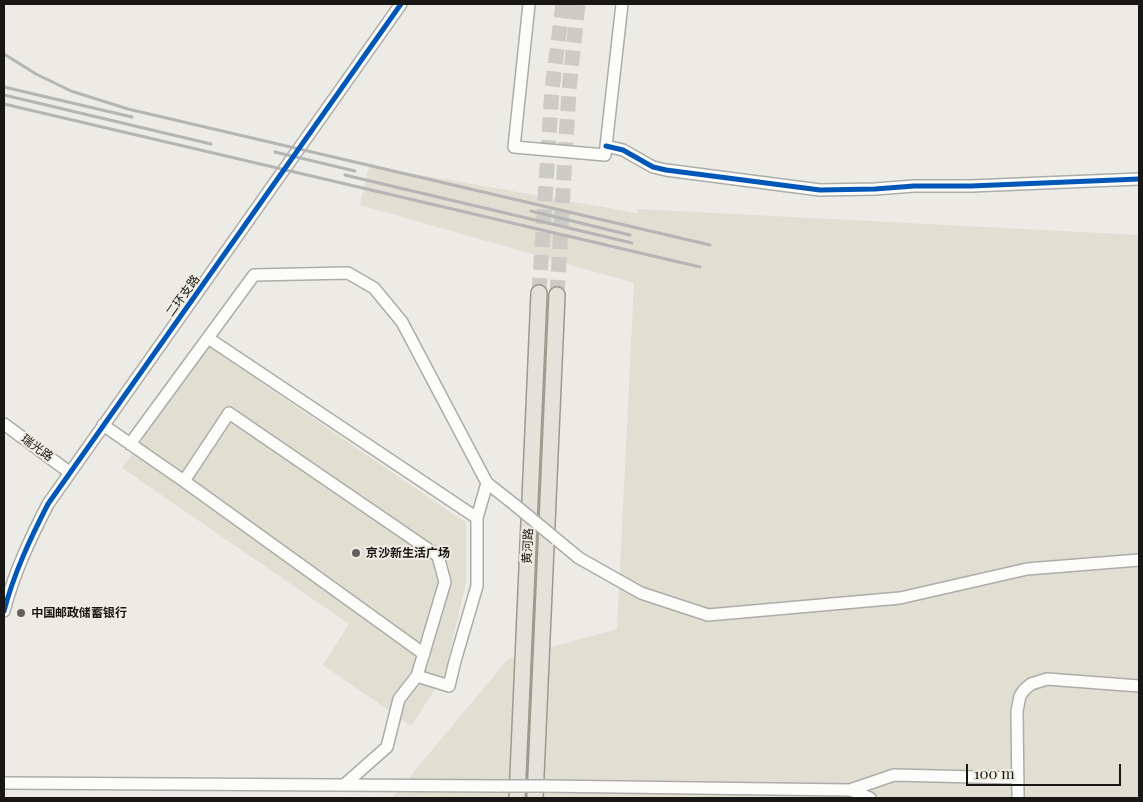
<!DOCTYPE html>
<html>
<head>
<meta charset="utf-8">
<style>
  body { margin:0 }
  #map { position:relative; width:1143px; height:802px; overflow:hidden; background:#ecebe6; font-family:"Playfair Display",serif }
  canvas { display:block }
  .frame { position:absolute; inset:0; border:5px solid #181714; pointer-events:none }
  .scale { position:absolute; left:966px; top:764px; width:155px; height:22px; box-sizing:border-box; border:2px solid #181714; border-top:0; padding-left:6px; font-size:15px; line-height:18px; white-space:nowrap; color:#181714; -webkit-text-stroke:4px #efede3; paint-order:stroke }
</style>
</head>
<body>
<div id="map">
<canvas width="1143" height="802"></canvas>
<div class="frame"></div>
<div class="scale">100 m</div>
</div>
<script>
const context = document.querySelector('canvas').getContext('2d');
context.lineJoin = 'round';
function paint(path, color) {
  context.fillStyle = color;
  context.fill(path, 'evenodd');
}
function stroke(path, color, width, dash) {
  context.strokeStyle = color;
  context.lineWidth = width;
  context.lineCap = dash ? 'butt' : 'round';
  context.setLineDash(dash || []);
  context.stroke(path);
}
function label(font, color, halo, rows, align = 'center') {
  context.font = font + ' "Playfair Display","Noto Sans SC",serif';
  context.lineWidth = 4;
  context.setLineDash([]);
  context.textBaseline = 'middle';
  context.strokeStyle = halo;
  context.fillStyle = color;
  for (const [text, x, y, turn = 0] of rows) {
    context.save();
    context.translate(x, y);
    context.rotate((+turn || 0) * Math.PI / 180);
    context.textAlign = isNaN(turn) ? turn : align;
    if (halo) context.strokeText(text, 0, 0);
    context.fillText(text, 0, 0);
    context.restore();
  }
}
paint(new Path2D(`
  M369,166l268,47v-4l502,26v563h-747l116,-139 109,-30 17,-346 -274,-78z
  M209,347l257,176v60l-22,93 -33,50 -88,-61 26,-41 -227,-156z`), '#e1ded2');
stroke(new Path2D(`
  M539,293l13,-204 11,-85
  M557,295l12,-205 9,-86`), '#cccbc6', 15, [15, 8]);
const minor = new Path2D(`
  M529,4l-15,143 91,8 17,-151
  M606,146l17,4 30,17 13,3 154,20 55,-1 39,-3h57l168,-7
  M208,338l269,180
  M4,424l65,48
  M103,425l81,56 45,-68 209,143 7,26 -28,94 -18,23 -12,48 -43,38
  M130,444l124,-169 94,-2 26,15 28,34 85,161 28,22
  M184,481l240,173
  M556,539l23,19 62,35 67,22 192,-17 127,-29 112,-9
  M4,611c10,-38 26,-72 44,-107l353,-500
  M417,676l32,10 6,-25 22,-75v-68l10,-35
  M4,783l495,3
  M544,786l306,4 44,-15 124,3
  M850,790l20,8
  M1018,798l-1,-87 3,-15 4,-6 7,-6 16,-5 92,7`);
const major = new Path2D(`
  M517,798l22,-505
  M535,798l22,-503`);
stroke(minor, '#acaca8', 14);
stroke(major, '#9e9b8c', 18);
stroke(minor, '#fcfcfb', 11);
stroke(major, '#e4e2da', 15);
stroke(new Path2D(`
  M4,54l32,20 35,17 57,18 582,136
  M4,87l128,30
  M4,95l207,49
  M4,104l696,163
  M275,152l80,19
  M345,175l287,68
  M531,211l99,24`), '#b6b5b5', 3);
const minorBridge = new Path2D(`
  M515,505l41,34
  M499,786h45`);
stroke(minorBridge, '#acaca8', 14, []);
stroke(minorBridge, '#fcfcfb', 11);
stroke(new Path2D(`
  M606,146l17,4 30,17 13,3 154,20 55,-1 39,-3h57l168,-7
  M4,611c10,-38 26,-72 44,-107l353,-500`), '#0057b8', 5);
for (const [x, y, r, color] of [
  [356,553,5,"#62615e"],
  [21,613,5,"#62615e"]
]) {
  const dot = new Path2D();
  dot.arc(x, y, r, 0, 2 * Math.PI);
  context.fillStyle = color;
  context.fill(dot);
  stroke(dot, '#efede3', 2);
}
label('12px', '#181714', '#efede3', [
  ["二环支路",183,296,-54],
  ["瑞光路",37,448,36],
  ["黄河路",528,546,-87]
]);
label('bold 12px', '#181714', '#efede3', [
  ["京沙新生活广场",366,553],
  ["中国邮政储蓄银行",31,613]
], 'left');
</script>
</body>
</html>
